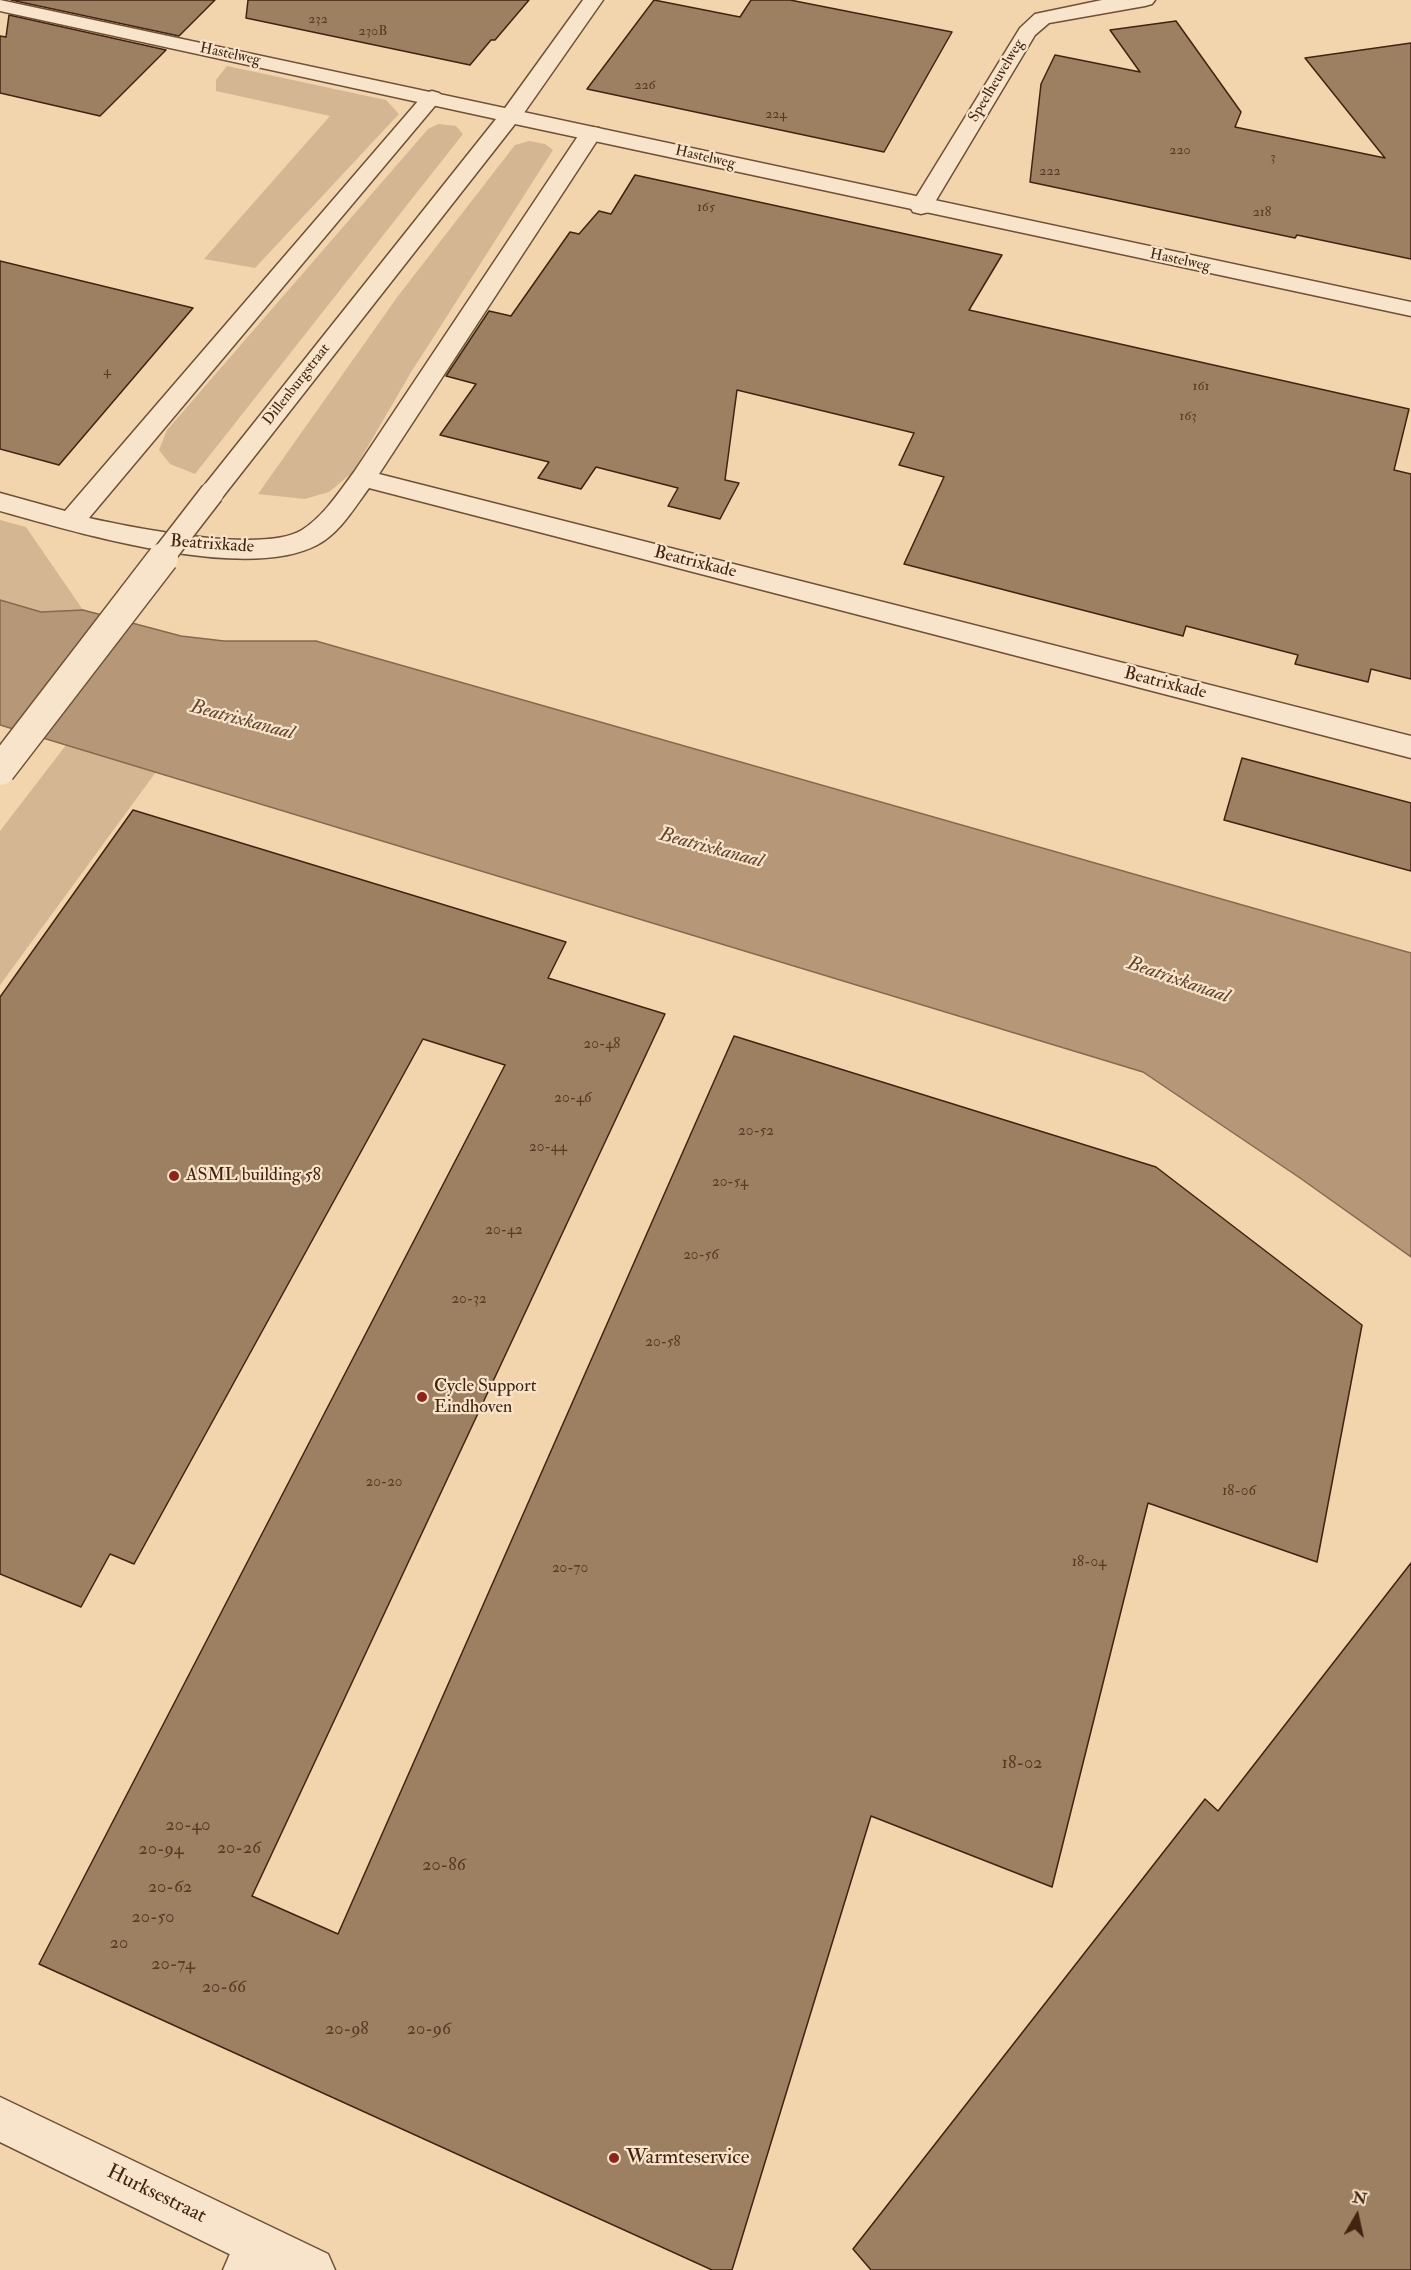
<!DOCTYPE html>
<html>
<head>
<meta charset="utf-8">
<style>
  body { margin:0 }
  #map { position:relative; width:1411px; height:2270px; overflow:hidden; background:#f2d5ad; font-family:"IM FELL Double Pica",serif }
  canvas { display:block }
  .north { position:absolute; left:1327px; top:2186px; width:60px; height:60px; -webkit-text-stroke:4px #f7e4ca; paint-order:stroke; rotate:9deg; font-size:16px; font-weight:700; line-height:24px; text-align:center; color:#412310 }
  .north::after { content:''; display:block; margin:auto; width:21px; height:27px; background:#412310; clip-path:polygon(50% 0,100% 100%,50% 72%,0 100%) }
</style>
</head>
<body>
<div id="map">
<canvas width="1411" height="2270"></canvas>
<div class="north">N</div>
</div>
<script>
const context = document.querySelector('canvas').getContext('2d');
context.lineJoin = 'round';
function paint(path, color) {
  context.fillStyle = color;
  context.fill(path, 'evenodd');
}
function stroke(path, color, width, dash) {
  context.strokeStyle = color;
  context.lineWidth = width;
  context.lineCap = dash ? 'butt' : 'round';
  context.setLineDash(dash || []);
  context.stroke(path);
}
function label(font, color, halo, rows, align = 'center') {
  context.font = font + ' "IM FELL Double Pica",serif';
  context.lineWidth = 4.5;
  context.setLineDash([]);
  context.textBaseline = 'middle';
  context.strokeStyle = halo;
  context.fillStyle = color;
  for (const [text, x, y, turn = 0] of rows) {
    context.save();
    context.translate(x, y);
    context.rotate((+turn || 0) * Math.PI / 180);
    context.textAlign = isNaN(turn) ? turn : align;
    if (halo) context.strokeText(text, 0, 0);
    context.fillText(text, 0, 0);
    context.restore();
  }
}
paint(new Path2D(`
  M227,66l159,34 13,14 -144,154 -51,-9 126,-143 -114,-25v-11z
  M438,124l18,2 7,8 -268,340 -25,-10 -11,-14 8,-20 261,-301z
  M529,141l16,3 8,6 -143,224 -57,98 -24,20 -24,7 -47,-5 140,-198 117,-151z
  M0,520l26,7 57,83 -42,2 -41,-12z
  M66,745l90,27 -156,213v-154z`), '#d4b792');
const water = new Path2D(`
  M0,600l41,12 42,-2 98,26 43,5h92l1095,312v304l-111,-79 -157,-106 -1143,-347z`);
paint(water, '#b69878');
stroke(water, '#87694e', 1.5);
const building = new Path2D(`
  M11,0h204l-36,36z
  M248,0h281l-34,40h-4l-21,25 -224,-47z
  M654,0l86,17 11,-17h39l162,32 -68,120 -297,-63z
  M9,15l157,35 -66,66 -100,-23v-57l6,1z
  M1176,21l65,91 -6,15 150,31 -80,-100 106,-15v216l-114,-24 -2,3 -265,-56 11,-98 14,-29 85,17 -30,-42z
  M635,175l367,80 -33,55 440,99 -15,61 17,4v205l-40,-10 -3,13 -73,-18 3,-9 -112,-29 -3,10 -279,-72 40,-87 -45,-12 15,-32 -177,-43 -12,90 14,3 -19,36 -52,-13 10,-18 -82,-21 -15,22 -43,-11 11,-16 -109,-27 36,-51 -30,-8 43,-65 22,5 59,-84 9,2 20,-23 12,3z
  M0,261l193,47 -134,157 -59,-16z
  M1242,758l169,45v68l-187,-51z
  M133,810l433,132 -18,36 117,36 -413,882 86,38 396,-898 422,131 206,158 -45,237 -169,-59 -96,384 -181,-71 -139,454h-20l-673,-306 466,-899 -82,-26 -289,525 -24,-10 -29,53 -81,-33v-577z
  M1411,1563v707h-540l-18,-21 352,-450 13,12z`);
paint(building, '#9d8062');
stroke(building, '#412310', 1.5);
const service = new Path2D(`
  M256,2222l15,6 6,15 -12,27h-42l18,-42z`);
const minor = new Path2D(`
  M583,0h20l-84,120 -8,1 -8,-1 -3,-5z
  M1102,0h53l-3,4 -7,2 -96,17 -14,12 -106,177 -8,2 -8,-2 -3,-5 110,-179 15,-14z
  M432,91l7,2 4,4 -4,4 -350,417c45,10 174,36 213,12 22,-14 37,-38 52,-58l226,-339 3,-5 8,-1 8,1 3,5 -223,341 1032,262v22l-1042,-270c-15,20 -29,45 -52,57 -72,38 -242,-13 -317,-34v-18l65,18 360,-418z`);
const tertiary = new Path2D(`
  M0,0l1411,302v14l-896,-192 -294,375 -9,3 -9,-3 -4,-6 4,-6 293,-368 -496,-108z
  M0,2097l328,157 7,16h-73l-262,-128z`);
stroke(service, '#6d5037', 3);
stroke(minor, '#6d5037', 3);
stroke(tertiary, '#6d5037', 3);
paint(service, '#f7e4ca');
paint(minor, '#f7e4ca');
paint(tertiary, '#f7e4ca');
const tertiaryBridgeFar1 = new Path2D(`
  M161,559l51,-66`);
const tertiaryBridge = new Path2D(`
  M0,770l163,-212`);
stroke(tertiaryBridgeFar1, '#6d5037', 26, []);
stroke(tertiaryBridge, '#6d5037', 33, []);
stroke(tertiaryBridgeFar1, '#f7e4ca', 23);
stroke(tertiaryBridge, '#f7e4ca', 30);
for (const [x, y, r, color] of [
  [174,1176,6,"#8f2418"],
  [422,1397,6,"#8f2418"],
  [614,2158,6,"#8f2418"]
]) {
  const dot = new Path2D();
  dot.arc(x, y, r, 0, 2 * Math.PI);
  context.fillStyle = color;
  context.fill(dot);
  stroke(dot, '#f7e4ca', 2);
}
label('14px', '#583a24', null, [
  ["232",318,20],
  ["230B",373,32],
  ["226",645,86],
  ["224",776,115],
  ["220",1180,151],
  ["3",1273,158],
  ["222",1050,172],
  ["165",706,208],
  ["218",1262,213],
  ["4",107,372],
  ["161",1201,387],
  ["163",1188,417]
]);
label('15px', '#412310', '#f7e4ca', [
  ["Hastelweg",230,55,12],
  ["Speelheuvelweg",997,81,-59],
  ["Hastelweg",705,158,13],
  ["Hastelweg",1180,261,12],
  ["Dillenburgstraat",297,385,-52]
]);
label('15px', '#583a24', null, [
  ["20-48",602,1045],
  ["20-46",573,1099],
  ["20-52",756,1132],
  ["20-44",548,1148],
  ["20-54",730,1183],
  ["20-42",504,1231],
  ["20-56",701,1256],
  ["20-32",469,1300],
  ["20-58",663,1343],
  ["20-20",384,1483],
  ["18-06",1239,1492],
  ["18-04",1089,1563],
  ["20-70",570,1569]
]);
label('18px', '#412310', '#f7e4ca', [
  ["Beatrixkade",212,545,4],
  ["Beatrixkade",695,563,14],
  ["Beatrixkade",1165,684,14]
]);
label('18px', '#412310', '#f7e4ca', [
  ["ASML building 58",186,1176],
  ["Cycle Support",434,1387],
  ["Eindhoven",434,1408]
], 'left');
label('18px', '#583a24', null, [
  ["18-02",1022,1764],
  ["20-40",188,1826],
  ["20-26",239,1849],
  ["20-94",161,1850],
  ["20-86",444,1866],
  ["20-62",170,1888],
  ["20-50",153,1918],
  ["20",119,1944],
  ["20-74",173,1965],
  ["20-66",224,1988],
  ["20-98",347,2030],
  ["20-96",429,2030]
]);
label('italic 20px', '#64462f', '#f7e4ca', [
  ["Beatrixkanaal",242,721,15],
  ["Beatrixkanaal",711,849,15],
  ["Beatrixkanaal",1178,981,19]
]);
label('21px', '#412310', '#f7e4ca', [
  ["Warmteservice",626,2158]
], 'left');
label('21px', '#412310', '#f7e4ca', [
  ["Hurksestraat",156,2195,26]
]);
</script>
</body>
</html>
